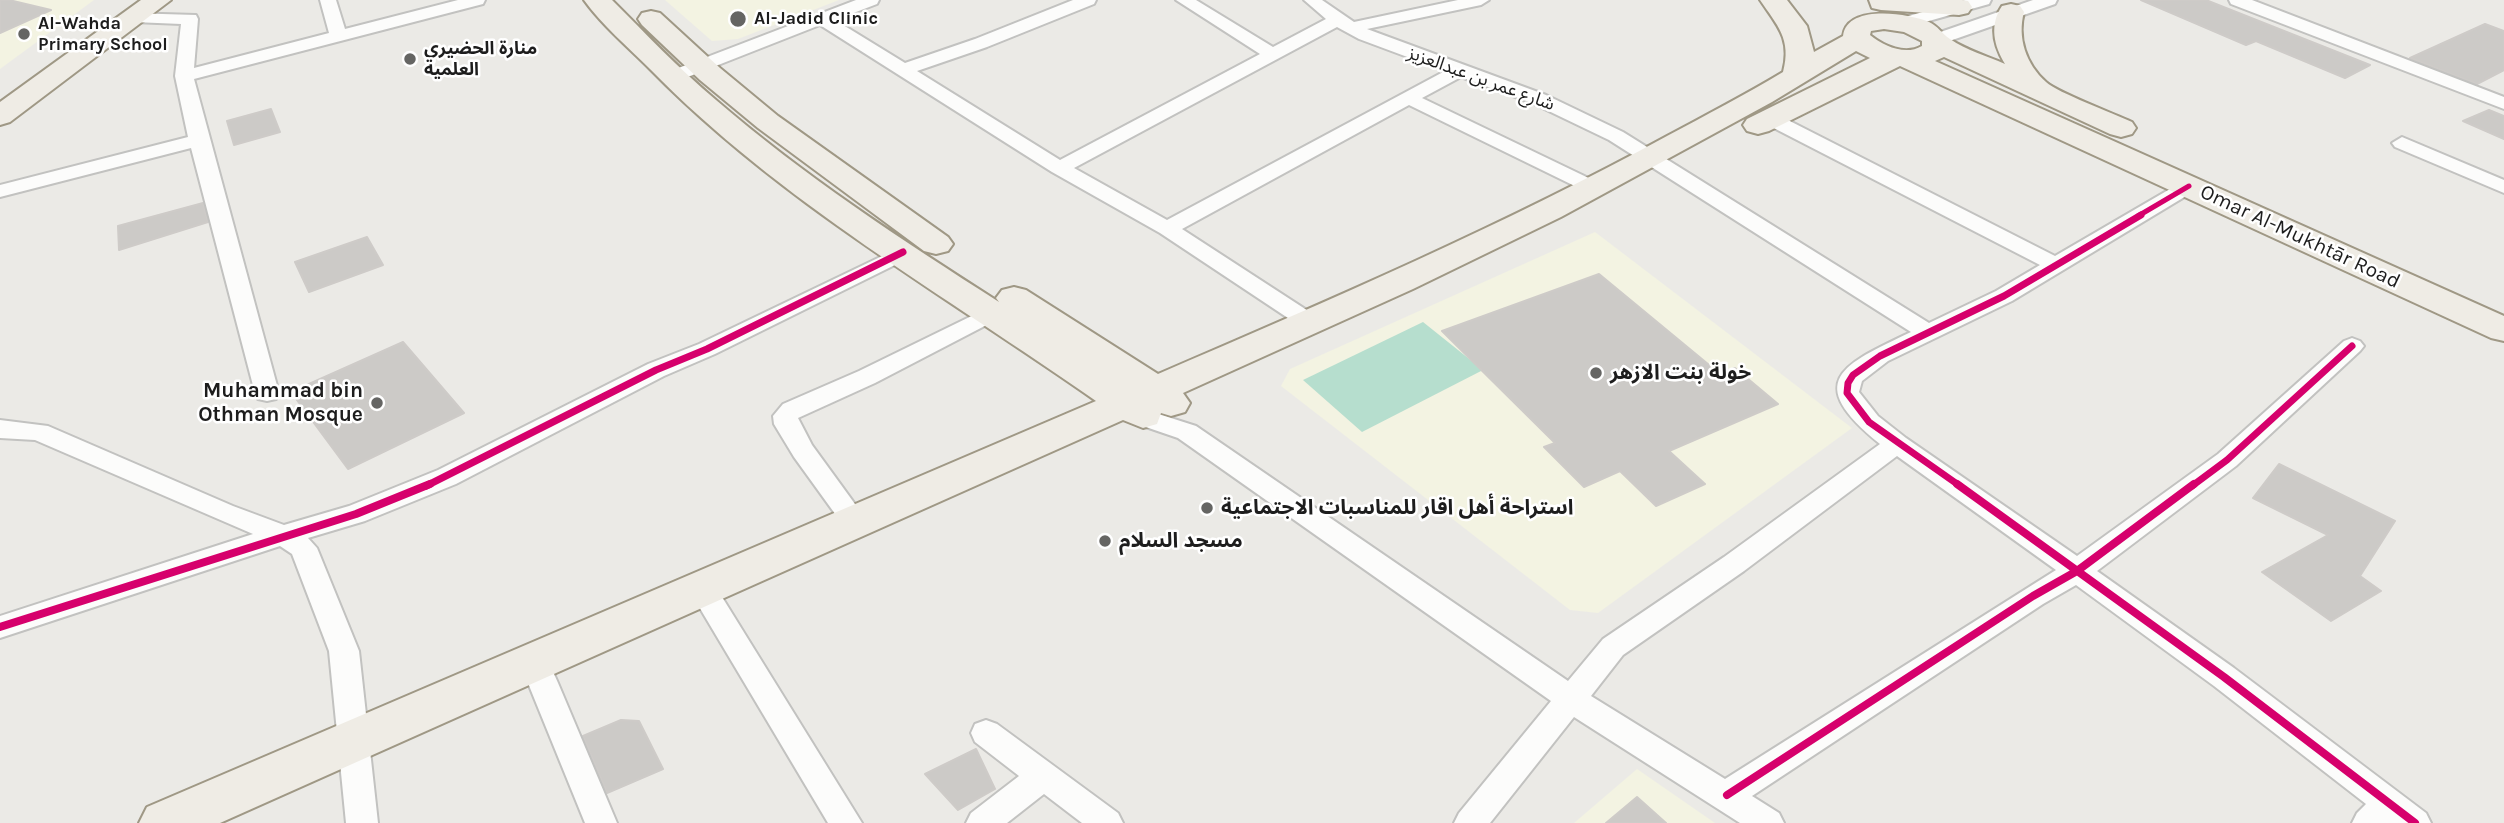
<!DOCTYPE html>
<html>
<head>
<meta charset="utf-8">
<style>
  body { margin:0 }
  canvas { display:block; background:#ebeae6 }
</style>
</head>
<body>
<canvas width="2504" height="823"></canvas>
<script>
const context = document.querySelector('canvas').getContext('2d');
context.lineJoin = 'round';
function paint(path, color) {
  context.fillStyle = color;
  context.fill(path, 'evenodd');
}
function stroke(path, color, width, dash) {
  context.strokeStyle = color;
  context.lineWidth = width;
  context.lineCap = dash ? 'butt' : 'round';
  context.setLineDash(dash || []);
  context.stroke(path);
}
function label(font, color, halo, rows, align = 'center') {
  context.font = font + ' Karla,"Noto Sans Arabic",sans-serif';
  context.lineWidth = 5;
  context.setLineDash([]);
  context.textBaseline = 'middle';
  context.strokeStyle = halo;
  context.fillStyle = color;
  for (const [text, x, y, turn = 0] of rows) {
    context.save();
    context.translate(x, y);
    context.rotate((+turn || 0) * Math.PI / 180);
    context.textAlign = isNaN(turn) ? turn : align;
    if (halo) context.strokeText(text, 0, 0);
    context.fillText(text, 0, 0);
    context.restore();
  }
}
paint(new Path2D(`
  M0,0h94l-94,69z
  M665,0h174l-101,39 -26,2z
  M1595,232l257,196 -254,185 -28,-3 -289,-224 9,-17z
  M1637,769l78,54h-141z`), '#f3f3e2');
paint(new Path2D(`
  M1423,322l60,48 -121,62 -59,-52z`), '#b6dece');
const building = new Path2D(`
  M0,0h9l42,10 -51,23z
  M2141,0h65l164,65 -25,13 -89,-37 -10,4z
  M2485,24l19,7v39l-27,14 -67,-26z
  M271,109l9,23 -46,13 -7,-24z
  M2489,110l15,6v23l-41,-18z
  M203,203l5,19 -89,28 -1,-24z
  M367,237l16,28 -74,27 -14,-30z
  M1599,274l121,100 15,-6 43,36 -109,47 36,33 -49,22 -36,-35 -36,16 -40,-40 11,-4 -113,-112z
  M403,342l61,71 -116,56 -57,-77z
  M2279,464l116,57 -35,55 21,15 -50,30 -69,-49 66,-37 -75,-37z
  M621,720l18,1 24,48 -56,24 -24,-57z
  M976,749l19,40 -37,21 -33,-36z
  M1637,797l29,26h-60z`);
paint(building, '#cccac7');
stroke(building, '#cecbc8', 2);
const street = new Path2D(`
  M320,0h16l9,29 113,-29h27l-2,4 -289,75 85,314 -3,6 -9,2 -9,-2 -3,-6 -64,-245 -191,49v-12l188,-48 -13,-61 6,-52 -47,-2 -6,-1 -2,-4 2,-4 68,2 2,4 -4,49 135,-35z
  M856,0h23l-2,4 -42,16 70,43 70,-24 98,-39h23l-2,4 -107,43 -70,24 143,89 200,-106 -84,-54h20l77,47 53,-28 -22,-19h18l32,22 104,-22h31l-8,5 -114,24 179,66 77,37 306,191 67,-32 44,-26 -276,-142 -2,-4 2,-4h14l277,141 127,-74h14l3,4 -3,4 -184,111 -124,60 -26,20 -3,11 19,24 28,22 171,118 141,-102 126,-113 8,-3 8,3 4,5 -4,5 -124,115 -139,105 137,97 192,145 5,10h-79l5,-10 9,-9 -152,-118 -138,-101 -33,19 -291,192 27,17 5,10h-44l-166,-106 -84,106h-36l5,-10 92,-112 -373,-263 -38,-13 -3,-6 3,-6 9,-2 47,15 372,255 35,-42 121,-82 156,-113c-78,-63 -38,-79 31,-112l-302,-192 -77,-37 -71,-26 -39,21 179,86 3,4 -3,4h-14l-178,-87 -227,124 137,89 3,5 -3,5 -8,2 -8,-2 -143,-95 -108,-61 -232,-147 -140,55h-12l-3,-4 3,-4zM1337,27l22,12 86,32 -278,149 -93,-52zM1897,456l159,114 -331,209 -134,-83 32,-41 121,-84z
  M1965,0h26l-2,4 -85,24 -8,-5 2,-4z
  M2033,0h24l-2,4 -114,40h-12l-3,-4 3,-4z
  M2229,0h23l252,97v12l-273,-105z
  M2402,137l102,43v13l-109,-46 -3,-4z
  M903,246l8,1 3,5 -3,5 -196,97 -51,22 -208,108 -91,37 -57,17 9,10 42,103 19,172h-32l-17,-172 -37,-97 -12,-8 -280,92v-22l253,-82 -218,-94 -35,-2v-18l48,6 185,80 51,19 65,-19 89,-36 210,-106 51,-20z
  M992,306l8,2 3,5 -3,5 -125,65 -77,35 14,27 56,77 -4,7 -9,3 -9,-3 -52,-72 -20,-33 -1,-8 10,-12 76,-33z
  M712,594l10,3 140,226h-34l-130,-218 4,-8z
  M543,671l11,3 4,9 59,140h-32l-57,-140 4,-9z
  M986,720l11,4 121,89 5,10h-41l-38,-29 -37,29h-41l5,-10 48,-37 -44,-34 -4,-9 4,-9z`);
const primary = new Path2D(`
  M141,0h30l-161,122 -10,3v-23z
  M584,0h28c34,34 67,69 104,100 88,76 186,140 283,202l-3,-4 6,-8 12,-3 12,3 132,84c172,-74 344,-148 509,-238 39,-21 78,-41 116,-64 9,-33 -6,-47 -23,-72h27l20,26 7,26 29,-16c4,-32 64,-23 86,-14 9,4 13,12 21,17 16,11 37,17 55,25 -11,-18 -16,-39 -3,-58l9,-2 9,2 4,6c-7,26 2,52 22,70 12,11 67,31 86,40l4,6 -4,6 -11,3 -11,-3 -166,-77 -9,4 569,255v25l-13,-3 -591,-272 -131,65 -11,3 -11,-3 -4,-6 4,-6 123,-61 -14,-7 -84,51 -211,115 -148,72 -230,104 7,10 -5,9 -14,4 -10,-3 -4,11 -14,4 -20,-8 -903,403h-81l8,-16 949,-406c-151,-106 -316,-199 -446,-332 -22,-22 -48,-44 -66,-69zM1884,29l20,3 18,9v5c-17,10 -38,0 -52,-11l1,-4z
  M1869,0h93l6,1 4,6 -4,6 -9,2 -78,-5 -9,-2z
  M651,11l9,2 60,55 58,48 170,121 5,7 -5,7 -12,3 -12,-3 -166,-123 -58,-48 -58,-55 -4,-6 4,-6z`);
stroke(street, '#c2c2c0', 4);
stroke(primary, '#9f9885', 4);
paint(street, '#fcfcfb');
paint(primary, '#efece5');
stroke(new Path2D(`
  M2138,216l51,-30`), '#d6006c', 5);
stroke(new Path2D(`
  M426,486l230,-116 51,-21 196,-97
  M1960,486l-91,-64 -22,-29 1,-10 5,-8 27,-19 124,-60 137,-81
  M2192,486l35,-26 125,-114`), '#d6006c', 7);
stroke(new Path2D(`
  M1957,484l267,193 191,146
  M0,627l356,-113 74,-30
  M1727,795l306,-199 44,-25 117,-87`), '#d6006c', 8);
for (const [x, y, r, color] of [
  [738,19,9,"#656563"],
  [24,34,7,"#656563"],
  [410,59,7,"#656563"],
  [1596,373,7,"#656563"],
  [377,403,7,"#656563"],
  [1207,508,7,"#656563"],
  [1105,541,7,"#656563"]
]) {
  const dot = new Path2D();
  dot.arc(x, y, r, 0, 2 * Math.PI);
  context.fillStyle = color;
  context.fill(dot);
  stroke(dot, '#fff', 2.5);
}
label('bold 18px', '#1d1d1d', '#fff', [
  ["Al-Jadid Clinic",754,19],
  ["Al-Wahda",38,24],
  ["Primary School",38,45],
  ["منارة الحضيري",424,49],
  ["العلمية",424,70]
], 'left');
label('18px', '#1d1d1d', '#fff', [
  ["شارع عمر بن عبدالعزيز",1481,79,20]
]);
label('21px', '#1d1d1d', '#fff', [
  ["Omar Al-Mukhtār Road",2300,237,25]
]);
label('bold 21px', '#1d1d1d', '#fff', [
  ["خولة بنت الازهر",1610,373],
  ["Muhammad bin",363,391,"right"],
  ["Othman Mosque",363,415,"right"],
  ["استراحة أهل اقار للمناسبات الاجتماعية",1221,508],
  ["مسجد السلام",1119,541]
], 'left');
</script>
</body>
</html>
